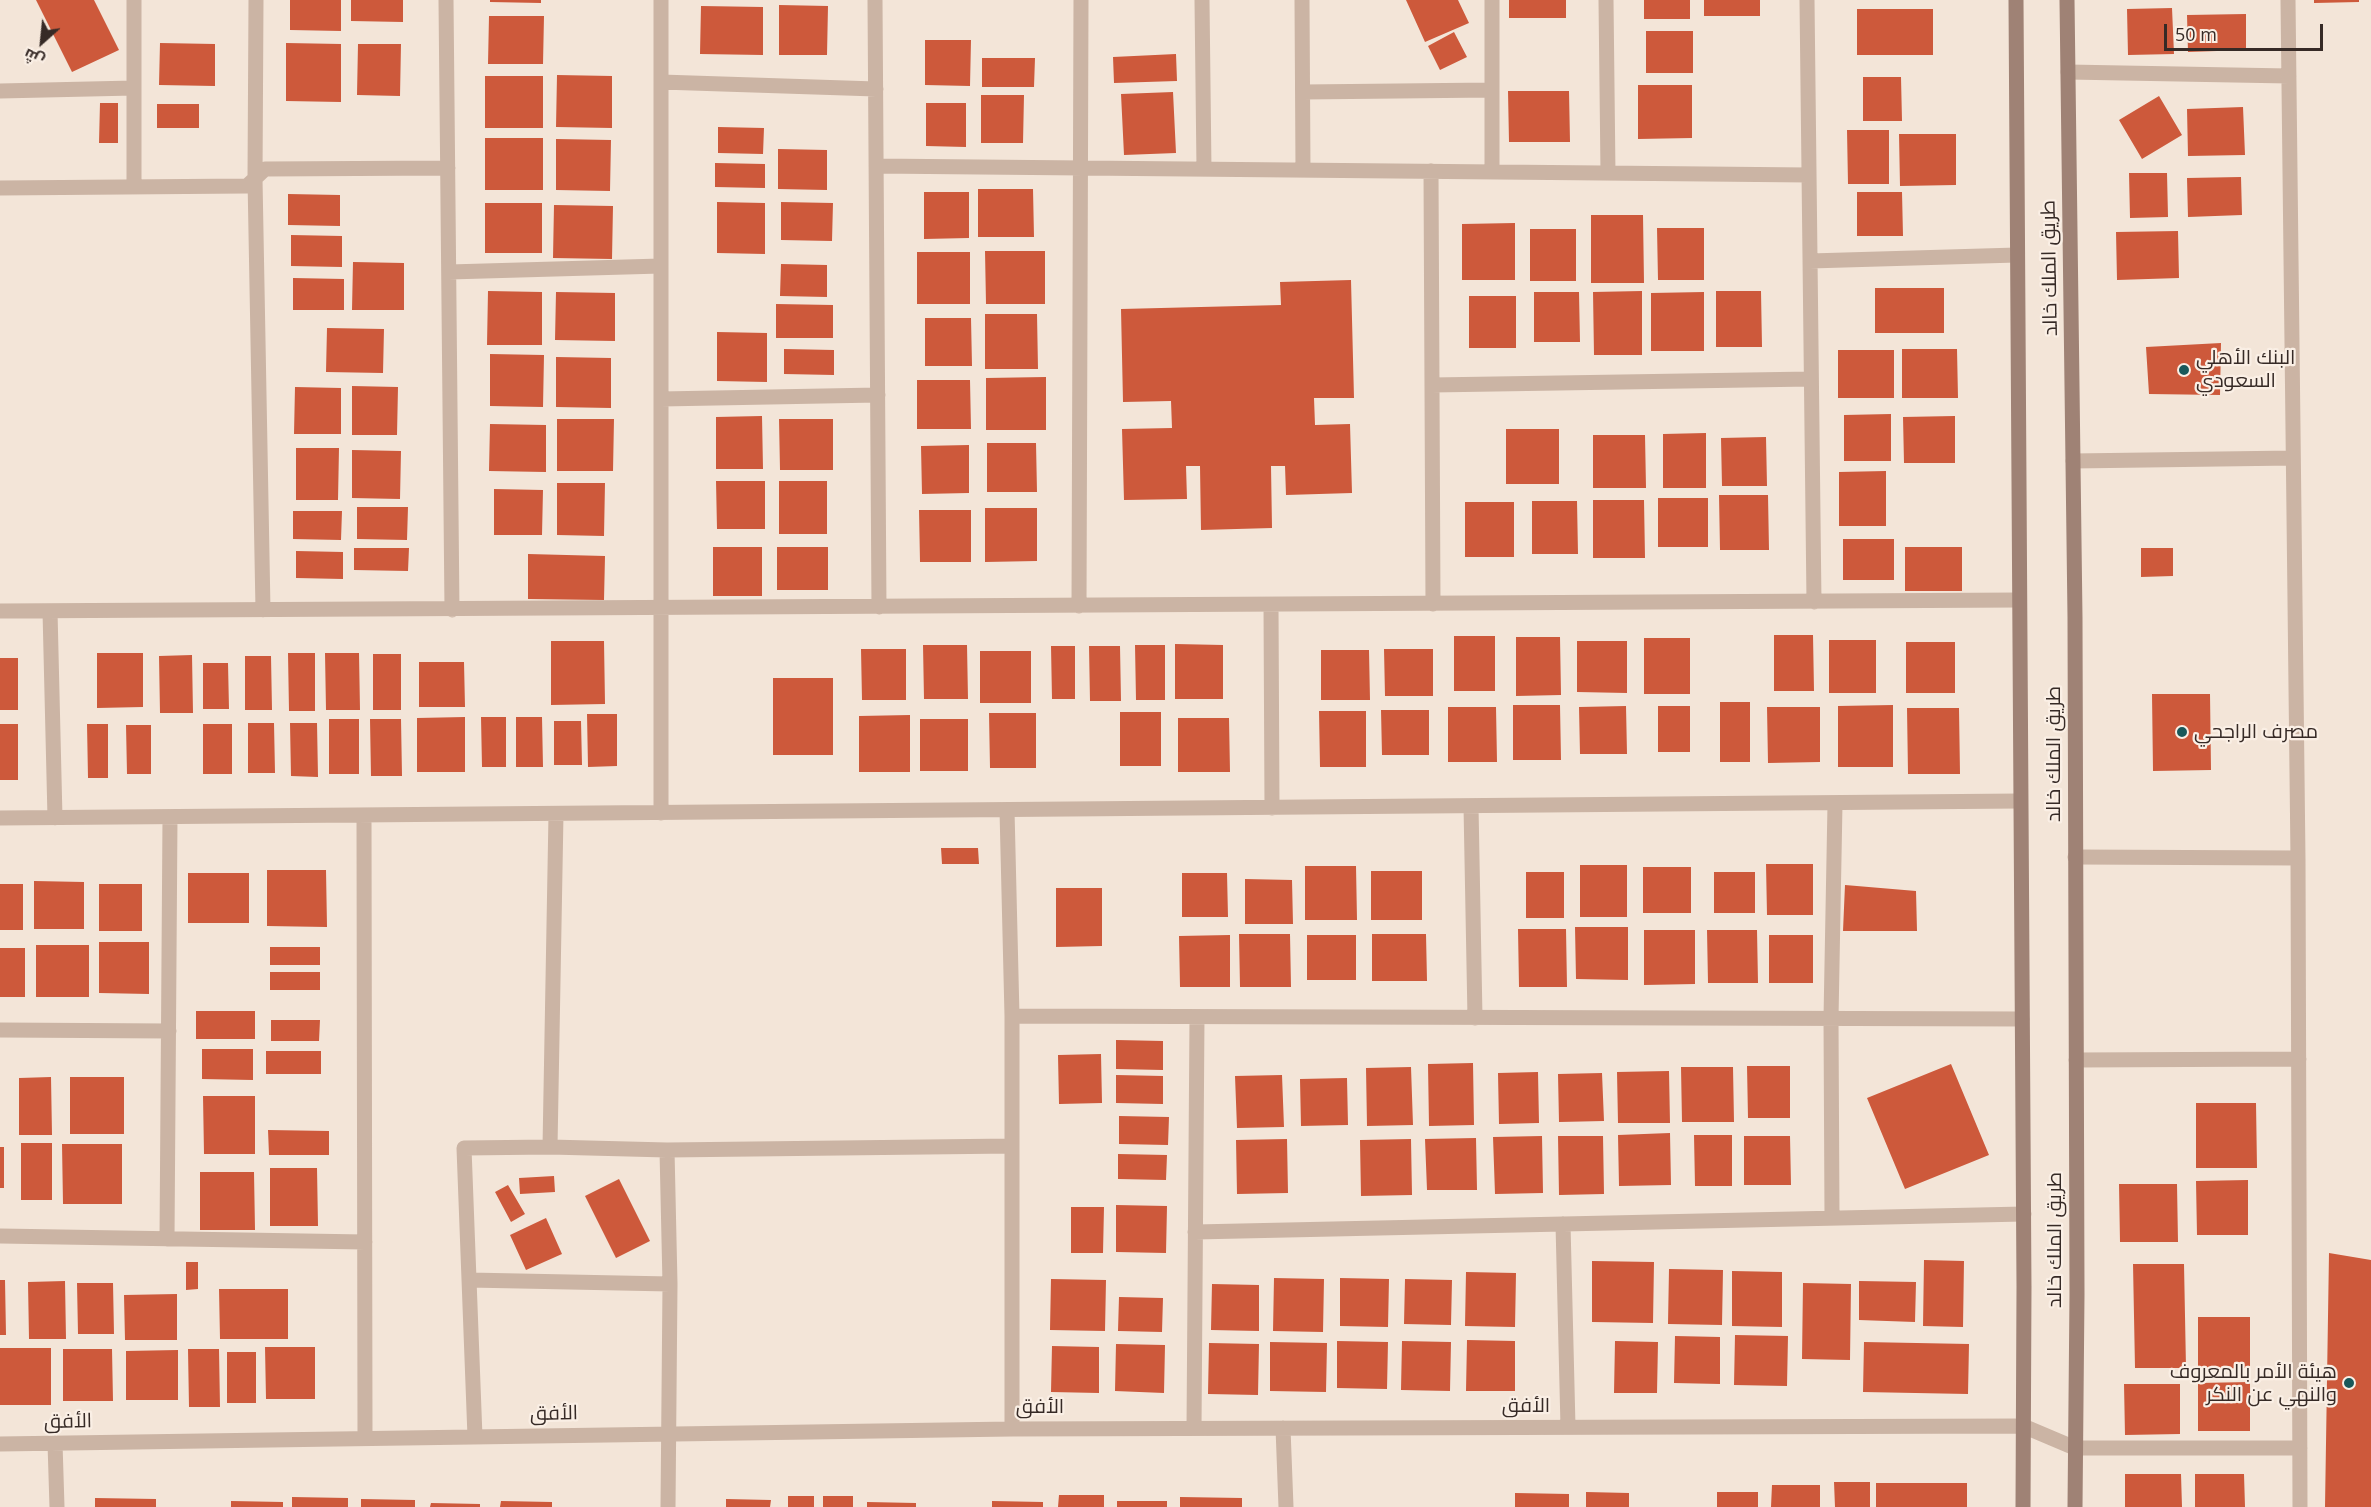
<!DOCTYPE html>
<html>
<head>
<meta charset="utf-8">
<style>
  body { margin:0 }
  #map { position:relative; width:2371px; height:1507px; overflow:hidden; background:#f3e5d8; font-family:"Open Sans",Cairo,sans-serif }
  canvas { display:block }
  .north { position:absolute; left:12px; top:12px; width:60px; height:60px; -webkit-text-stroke:4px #faefe5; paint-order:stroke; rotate:207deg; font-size:16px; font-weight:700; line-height:24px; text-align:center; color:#362a26 }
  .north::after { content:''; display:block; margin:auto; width:21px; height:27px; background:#362a26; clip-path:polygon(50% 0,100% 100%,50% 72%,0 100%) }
  .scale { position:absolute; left:2164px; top:24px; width:159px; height:27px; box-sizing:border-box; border:3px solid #362a26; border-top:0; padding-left:8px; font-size:18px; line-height:21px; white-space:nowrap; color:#362a26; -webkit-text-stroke:4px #faefe5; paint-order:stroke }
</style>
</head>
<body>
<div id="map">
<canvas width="2371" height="1507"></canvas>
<div class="north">ش</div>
<div class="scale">50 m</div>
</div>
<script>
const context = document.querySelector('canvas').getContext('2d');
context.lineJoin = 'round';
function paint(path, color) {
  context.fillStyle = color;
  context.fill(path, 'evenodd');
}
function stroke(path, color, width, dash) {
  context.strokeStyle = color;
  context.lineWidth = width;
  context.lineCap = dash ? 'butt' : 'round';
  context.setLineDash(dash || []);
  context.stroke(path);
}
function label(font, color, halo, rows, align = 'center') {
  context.font = font + ' "Open Sans",Cairo,sans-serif';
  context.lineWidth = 4.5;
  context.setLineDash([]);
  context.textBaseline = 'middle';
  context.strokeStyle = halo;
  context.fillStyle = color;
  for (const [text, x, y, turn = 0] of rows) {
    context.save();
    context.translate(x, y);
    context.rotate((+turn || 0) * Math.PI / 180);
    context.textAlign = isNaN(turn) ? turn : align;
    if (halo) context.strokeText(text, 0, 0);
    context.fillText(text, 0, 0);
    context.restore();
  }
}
paint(new Path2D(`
  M36,0h58l25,50 -47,22z
  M290,0h51v31l-51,-1z
  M351,0h52v22l-52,-1z
  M490,0h51v3l-51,-1z
  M1406,0h52l11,23 -44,19z
  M1509,0h57v18h-57z
  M1644,0h46v19h-46z
  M1704,0h56v16h-56z
  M2314,0h45v2l-45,1z
  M779,5l49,1 -1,49h-48z
  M701,6l62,1v48l-63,-1z
  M2172,8l2,46 -46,1 -1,-46z
  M1857,9h76v46h-76z
  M2246,14v36l-58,2 -1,-37z
  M489,16h55l-1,48h-55z
  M1646,31h47v42h-47z
  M1454,32l13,25 -27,13 -12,-24z
  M925,40h46l-1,46 -45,-1z
  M160,43l55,1v42l-56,-1z
  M286,43l55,1v58l-55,-1z
  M358,44h43l-1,52 -43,-1z
  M1176,54l1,27 -63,2 -1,-26z
  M982,58h53l-1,29h-52z
  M557,75l55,1v52l-56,-1z
  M485,76h58v52h-58z
  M1863,77h38l1,44h-39z
  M1638,85h54v53l-54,1z
  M1508,91h61l1,51h-61z
  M1173,92l3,61 -52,2 -3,-61z
  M981,95h43l-1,48h-42z
  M2159,96l23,39 -40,24 -23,-39z
  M100,103h18v40h-19z
  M926,103h40v44l-40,-1z
  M157,104h42v24h-42z
  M2243,107l2,48 -57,1 -1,-47z
  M718,127l46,1 -1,26 -45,-1z
  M1847,130h42v54h-41z
  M1899,134h57v51l-56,1z
  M485,138h58v52h-58z
  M556,139l55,1 -1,51 -54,-1z
  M778,149l49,1v40l-49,-1z
  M715,163l50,1v24l-50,-1z
  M2129,173h38l1,44 -38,1z
  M2241,177l1,38 -54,2 -1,-39z
  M978,189h55l1,48h-56z
  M924,192h45v46l-45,1z
  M1857,192h45l1,44h-46z
  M288,194l52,1v31l-52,-1z
  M717,202l48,1v51l-48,-1z
  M781,202l52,1 -1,38 -51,-1z
  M485,203h57v50h-57z
  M554,205l59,1 -1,53 -59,-1z
  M1591,215h52l1,68h-53z
  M1515,223v57h-53v-56z
  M1657,228h47v52h-46z
  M1530,229h46v52h-46z
  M2178,231l1,47 -62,2 -1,-48z
  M291,235l51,1v31l-51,-1z
  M985,251h60v53h-59z
  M917,252h53v52h-53z
  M353,262l51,1v47h-52z
  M781,264l46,1v32l-47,-1z
  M293,278l51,1v31h-51z
  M1351,280l3,118h-40l1,27 35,-1 2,69 -66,2 -1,-29h-14l1,62 -71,2 -1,-64h-14l1,33 -63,1 -2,-71 50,-1 -1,-27 -48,1 -2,-93 160,-4 -1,-23z
  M1875,288h69v45h-69z
  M488,291l54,1v53h-55z
  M1642,291v64h-48l-1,-63z
  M1716,291h45l1,56h-46z
  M556,292l59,1v48l-60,-1z
  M1534,292h45l1,50h-46z
  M1704,292v59h-53v-58z
  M1469,296h47v52h-47z
  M776,304l57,1v33h-57z
  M985,314h52l1,55h-53z
  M925,318h46l1,48h-47z
  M327,328l57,1 -1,44 -57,-1z
  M717,332l50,1v49l-50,-1z
  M2221,343l-1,52 -71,-1 -3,-47z
  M784,349l50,1v25l-50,-1z
  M1902,349h55l1,49h-56z
  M1838,350h56v48h-56z
  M490,354l54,1 -1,52 -53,-1z
  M556,357l55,1v50l-55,-1z
  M1046,377v53h-60v-52z
  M917,380h53l1,49h-54z
  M352,386l46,1 -1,48h-45z
  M295,387l46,1v46h-47z
  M1891,414v47h-47v-46z
  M762,416l1,53h-47v-52z
  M1955,416v47h-51l-1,-46z
  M557,419h57l-1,52h-56z
  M779,419h54v51h-53z
  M490,424l56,1v47l-57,-1z
  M1506,429h53v55h-53z
  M1706,433v55h-43v-54z
  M1593,435h52l1,53h-53z
  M1766,437l1,49h-45l-1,-48z
  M987,443h49l1,49h-50z
  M969,445v48l-47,1 -1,-48z
  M296,448h43l-1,52h-42z
  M352,450l49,1 -1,48 -48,-1z
  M1886,471v55h-47v-54z
  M716,481h49v48h-48z
  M779,481h48v53h-48z
  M557,483h48l-1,53 -47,-1z
  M494,489l49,1 -1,45h-48z
  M1719,495h49l1,55h-49z
  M1658,498h50v49h-50z
  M1593,500h51l1,58h-52z
  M1532,501h45l1,53h-46z
  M1465,502h49v55h-49z
  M357,507h51l-1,33 -50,-1z
  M985,508h52v53l-52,1z
  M919,510h52v52h-51z
  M293,511h49l-1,29 -48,-1z
  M1843,539h51v41h-51z
  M713,547h49v49h-49z
  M777,547h51v43h-51z
  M1905,547h57v44h-57z
  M354,548h55l-1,23 -54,-1z
  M2141,548h32v28l-32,1z
  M296,551l47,1v27l-47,-1z
  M528,554l77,2 -1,44 -76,-1z
  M1774,635h39l1,56h-40z
  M1454,636h41v55h-41z
  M1516,637h44l1,58 -45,1z
  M1644,638h46v56h-46z
  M1829,640h47v53h-47z
  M551,641h53l1,63 -54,1z
  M1577,641h50v52l-50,-1z
  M1906,642h49v51h-49z
  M1175,644l48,1v54h-48z
  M923,645h44l1,54h-44z
  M1135,645h30v55h-29z
  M1051,646h24v53h-23z
  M1089,646h31l1,55h-31z
  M861,649h45v51h-44z
  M1384,649h49v47h-48z
  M1321,650h48l1,50h-49z
  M980,651h51v52h-51z
  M97,653h46v54l-46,1z
  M288,653h27v58h-26z
  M325,653h34l1,57h-34z
  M373,654h28v56h-28z
  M192,655l1,58h-33l-1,-57z
  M245,656h26l1,54h-27z
  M0,658h18v52h-18z
  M419,662h45l1,45h-46z
  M203,663h25l1,46h-26z
  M773,678h60v77h-60z
  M2152,694h58l1,76 -58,1z
  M1720,702h30v60h-30z
  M1513,705h47l1,55h-48z
  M1893,705v62h-55v-61z
  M1626,706l1,48h-47l-1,-47z
  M1658,706h32v46h-32z
  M1448,707h48l1,55h-49z
  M1767,707h53v55l-52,1z
  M1907,708h52l1,66h-52z
  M1381,710h48v45h-47z
  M1319,711h47v56h-46z
  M1120,712h41v54h-41z
  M989,713h47v55h-46z
  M587,714h30v52l-29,1z
  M910,715v57h-51v-56z
  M465,717v55h-48v-54z
  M481,717h25v50h-24z
  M516,717h26l1,50h-27z
  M1178,718h51l1,54h-52z
  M329,719h30v55h-30z
  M370,719h31l1,57h-31z
  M920,719h48v52h-48z
  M554,721h27l1,44h-28z
  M248,723h26l1,50h-27z
  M290,723h27l1,54 -27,-1z
  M0,724h18v56h-18z
  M87,724h21v54h-20z
  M203,724h29v50h-29z
  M126,725h25v49h-24z
  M941,848h37l1,16h-37z
  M1766,864h47v51h-46z
  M1580,865h47v52h-47z
  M1305,866h51l1,54h-52z
  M1643,867h48v46h-48z
  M267,870h59l1,57 -60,-1z
  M1371,871h51v49h-51z
  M1526,872h38v46h-38z
  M1714,872h41v41h-41z
  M188,873h61v50h-61z
  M1182,873h45l1,44h-46z
  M1245,879l47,1 1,44h-48z
  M34,881l50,1v47h-50z
  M0,884h23v46h-23z
  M99,884h43v47h-43z
  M1845,885l71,6 1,40h-74z
  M1056,888h46v58l-46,1z
  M1575,927h53v53l-52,-1z
  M1518,929h48l1,58h-48z
  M1644,930h51v54l-51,1z
  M1707,930h50l1,53h-50z
  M1239,934h51l1,53h-51z
  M1372,934h54l1,47h-55z
  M1230,935v52h-50l-1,-51z
  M1307,935h49v45h-49z
  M1769,935h44v48h-44z
  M99,942h50v52l-50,-1z
  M36,945h53v52h-53z
  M270,947h50v18h-50z
  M0,948h25v49h-25z
  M270,972h50v18h-50z
  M196,1011h59v28h-59z
  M271,1020h49l-1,21h-48z
  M1116,1040l47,1v29l-47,-1z
  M202,1049h51v31l-51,-1z
  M266,1051h55v23h-55z
  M1101,1054l1,49 -43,1 -1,-49z
  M1473,1063l1,62 -45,1 -1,-62z
  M1951,1064l38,91 -84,34 -38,-91z
  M1747,1066h43v52h-42z
  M1411,1067l2,58 -46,1 -1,-58z
  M1681,1067h52l1,55h-52z
  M1669,1071l1,52h-52l-1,-51z
  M1538,1072l1,51 -40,1 -1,-51z
  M1602,1073l2,48 -45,1 -1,-48z
  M1116,1075l47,1v28l-47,-1z
  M1282,1075l2,52 -47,1 -2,-52z
  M51,1077l1,58h-33v-57z
  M70,1077h54v57h-54z
  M1347,1078l1,47 -47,1 -1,-47z
  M203,1096h52v58h-51z
  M2196,1103h60l1,65h-61z
  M1119,1116l50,1 -1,28 -49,-1z
  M268,1130l61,1v24h-60z
  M1670,1133l1,52 -52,1 -1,-51z
  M1694,1135h38v51h-37z
  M1542,1136l1,57 -48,1 -2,-57z
  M1558,1136h45l1,58 -45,1z
  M1744,1136h46l1,49h-47z
  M1476,1138l1,52h-50l-2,-51z
  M1287,1139l1,54 -51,1 -1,-54z
  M1411,1139l1,56 -51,1 -1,-56z
  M21,1143h31v57h-31z
  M62,1144h60v60h-59z
  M0,1147h4v41h-4z
  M1118,1154l49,1 -1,25 -48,-1z
  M270,1168h47l1,58h-48z
  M200,1172h54l1,58h-55z
  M554,1176l1,16 -35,2 -1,-16z
  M619,1179l31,62 -34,17 -31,-62z
  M2248,1180v55h-51l-1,-54z
  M2119,1184h58l1,58h-58z
  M508,1185l17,29 -14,8 -16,-30z
  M1116,1205l51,1 -1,47 -50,-1z
  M1071,1207h33l-1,46h-32z
  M546,1218l16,36 -36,16 -16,-35z
  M2329,1253l42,7v247h-46z
  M1924,1260l40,1 -1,66 -40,-1z
  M1592,1261l62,1 -1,61 -61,-1z
  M186,1262h12v27l-12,1z
  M2133,1264h51l2,104h-51z
  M1669,1269l54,1 -1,55 -54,-1z
  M1732,1271l50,1v55l-50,-1z
  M1466,1272l50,1 -1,54 -50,-1z
  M1274,1278l50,1 -1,53 -50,-1z
  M1340,1278l49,1 -1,48 -48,-1z
  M1051,1279l55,1 -1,51 -55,-1z
  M1405,1279l47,1 -1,45 -47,-1z
  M0,1280h5l1,55h-6z
  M65,1281l1,58h-37l-1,-57z
  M1859,1281l57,1 -1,40 -56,-2z
  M77,1283h36l1,51h-36z
  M1803,1283l48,1 -1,76 -48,-1z
  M1212,1284l47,1v46l-48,-1z
  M219,1289h69v50h-68z
  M177,1294v46h-52l-1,-45z
  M1119,1297l44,1 -1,34 -44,-1z
  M2198,1317h52v51l-52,1z
  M1735,1335l53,1 -1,50 -53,-1z
  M1675,1336l45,1v47l-46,-1z
  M1467,1340l48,1v50h-49z
  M1337,1341l51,1 -1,47 -50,-1z
  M1402,1341l49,1 -1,49 -49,-1z
  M1615,1341l43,1 -1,51h-43z
  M1270,1342l57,1 -1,49 -56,-1z
  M1864,1342l105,2 -1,50 -105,-2z
  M1209,1343l50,1 -1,51 -50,-1z
  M1116,1344l49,1 -1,48 -49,-2z
  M1052,1346l47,1v46l-48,-1z
  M265,1347h50v52h-49z
  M0,1348h51v57h-51z
  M63,1349h49l1,52h-50z
  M188,1349h31l1,58h-31z
  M178,1350v50h-52v-49z
  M227,1352h29v51h-29z
  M2250,1382v49h-52v-48z
  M2124,1384h56v50l-55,1z
  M2125,1474h56l1,33h-57z
  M2195,1474h49l1,33h-50z
  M1834,1482h36v25h-35z
  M1876,1483h91v24h-91z
  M1772,1485h48v22h-49z
  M1586,1492l43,1v14h-43z
  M1717,1492h41v15h-41z
  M1515,1493l54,1v13h-54z
  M1059,1495h45v12h-46z
  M788,1496h26v11h-26z
  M823,1496h30v11h-30z
  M292,1497l56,1v9h-56z
  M1180,1497l62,1v9h-62z
  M95,1498l61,1v8h-61z
  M361,1499l54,1v7h-54z
  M726,1499l45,1 -1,7h-44z
  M231,1501l52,1v5h-52z
  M501,1501l51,1v5h-52z
  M992,1501l51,1v5h-51z
  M1117,1501h50v6h-50z
  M867,1502l49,1v4h-49z
  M431,1503l49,1v3h-50z`), '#cd593b');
stroke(new Path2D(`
  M256,0l-1,179 8,431
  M446,0l6,610
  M661,0v813
  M875,0l4,607
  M1202,0l2,169
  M1302,0l1,170
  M1606,0l2,173
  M1807,0l7,602
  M2288,0l10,858 2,649
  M2068,72l221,4
  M661,82l215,7
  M0,91l134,-3
  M1303,92l189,-2
  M876,166l933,9
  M1431,171l2,433
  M1492,172v-172
  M134,187v-187
  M0,188l247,-2 18,-17 183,-1
  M1810,261l207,-6
  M449,272l212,-6
  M1432,385l379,-6
  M661,399l217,-4
  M2073,461l220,-3
  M1271,605l1,203
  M1079,606l2,-606
  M0,611l2019,-11
  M50,611l5,207
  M1471,806l4,212
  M1007,810l5,206v413
  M556,814l-6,333 117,3 345,-4
  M364,815l1,623
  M0,818l2020,-17
  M2075,857l223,1
  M1012,1016l1010,3
  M0,1030l169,1
  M2076,1060l223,-1
  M667,1150l3,134 -2,223
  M1832,1218l-1,-200 4,-214
  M1563,1224l5,203
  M1195,1232l829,-18
  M0,1236l365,6
  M167,1239l3,-422
  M469,1280l201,4
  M1194,1428l3,-411
  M1283,1428l3,79
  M475,1437l-11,-289 86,-1
  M55,1443l2,64
  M0,1444l1012,-15 1011,-3 52,22h225`), '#cbb4a4', 15);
stroke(new Path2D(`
  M2016,0l8,1286 -1,221
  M2067,0l8,617 2,677 -2,213`), '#9f8275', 15);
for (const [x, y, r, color] of [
  [2184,370,6,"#19585a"],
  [2182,732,6,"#19585a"],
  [2349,1383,6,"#19585a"]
]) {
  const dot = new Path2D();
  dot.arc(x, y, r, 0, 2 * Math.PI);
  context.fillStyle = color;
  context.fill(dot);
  stroke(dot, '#faefe5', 2);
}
label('20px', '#362a26', '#faefe5', [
  ["طريق الملك خالد",2050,268,-91],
  ["طريق الملك خالد",2054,754,-90],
  ["طريق الملك خالد",2055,1240,-90],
  ["الأفق",1526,1406],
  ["الأفق",1040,1407],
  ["الأفق",554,1414,-1],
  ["الأفق",68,1422,-1]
]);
label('20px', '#362a26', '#faefe5', [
  ["البنك الأهلي",2196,358],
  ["السعودي",2196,381],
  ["مصرف الراجحي",2194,732],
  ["هيئة الأمر بالمعروف",2337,1372,"right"],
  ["والنهي عن النكر",2337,1395,"right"]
], 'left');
</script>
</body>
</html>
